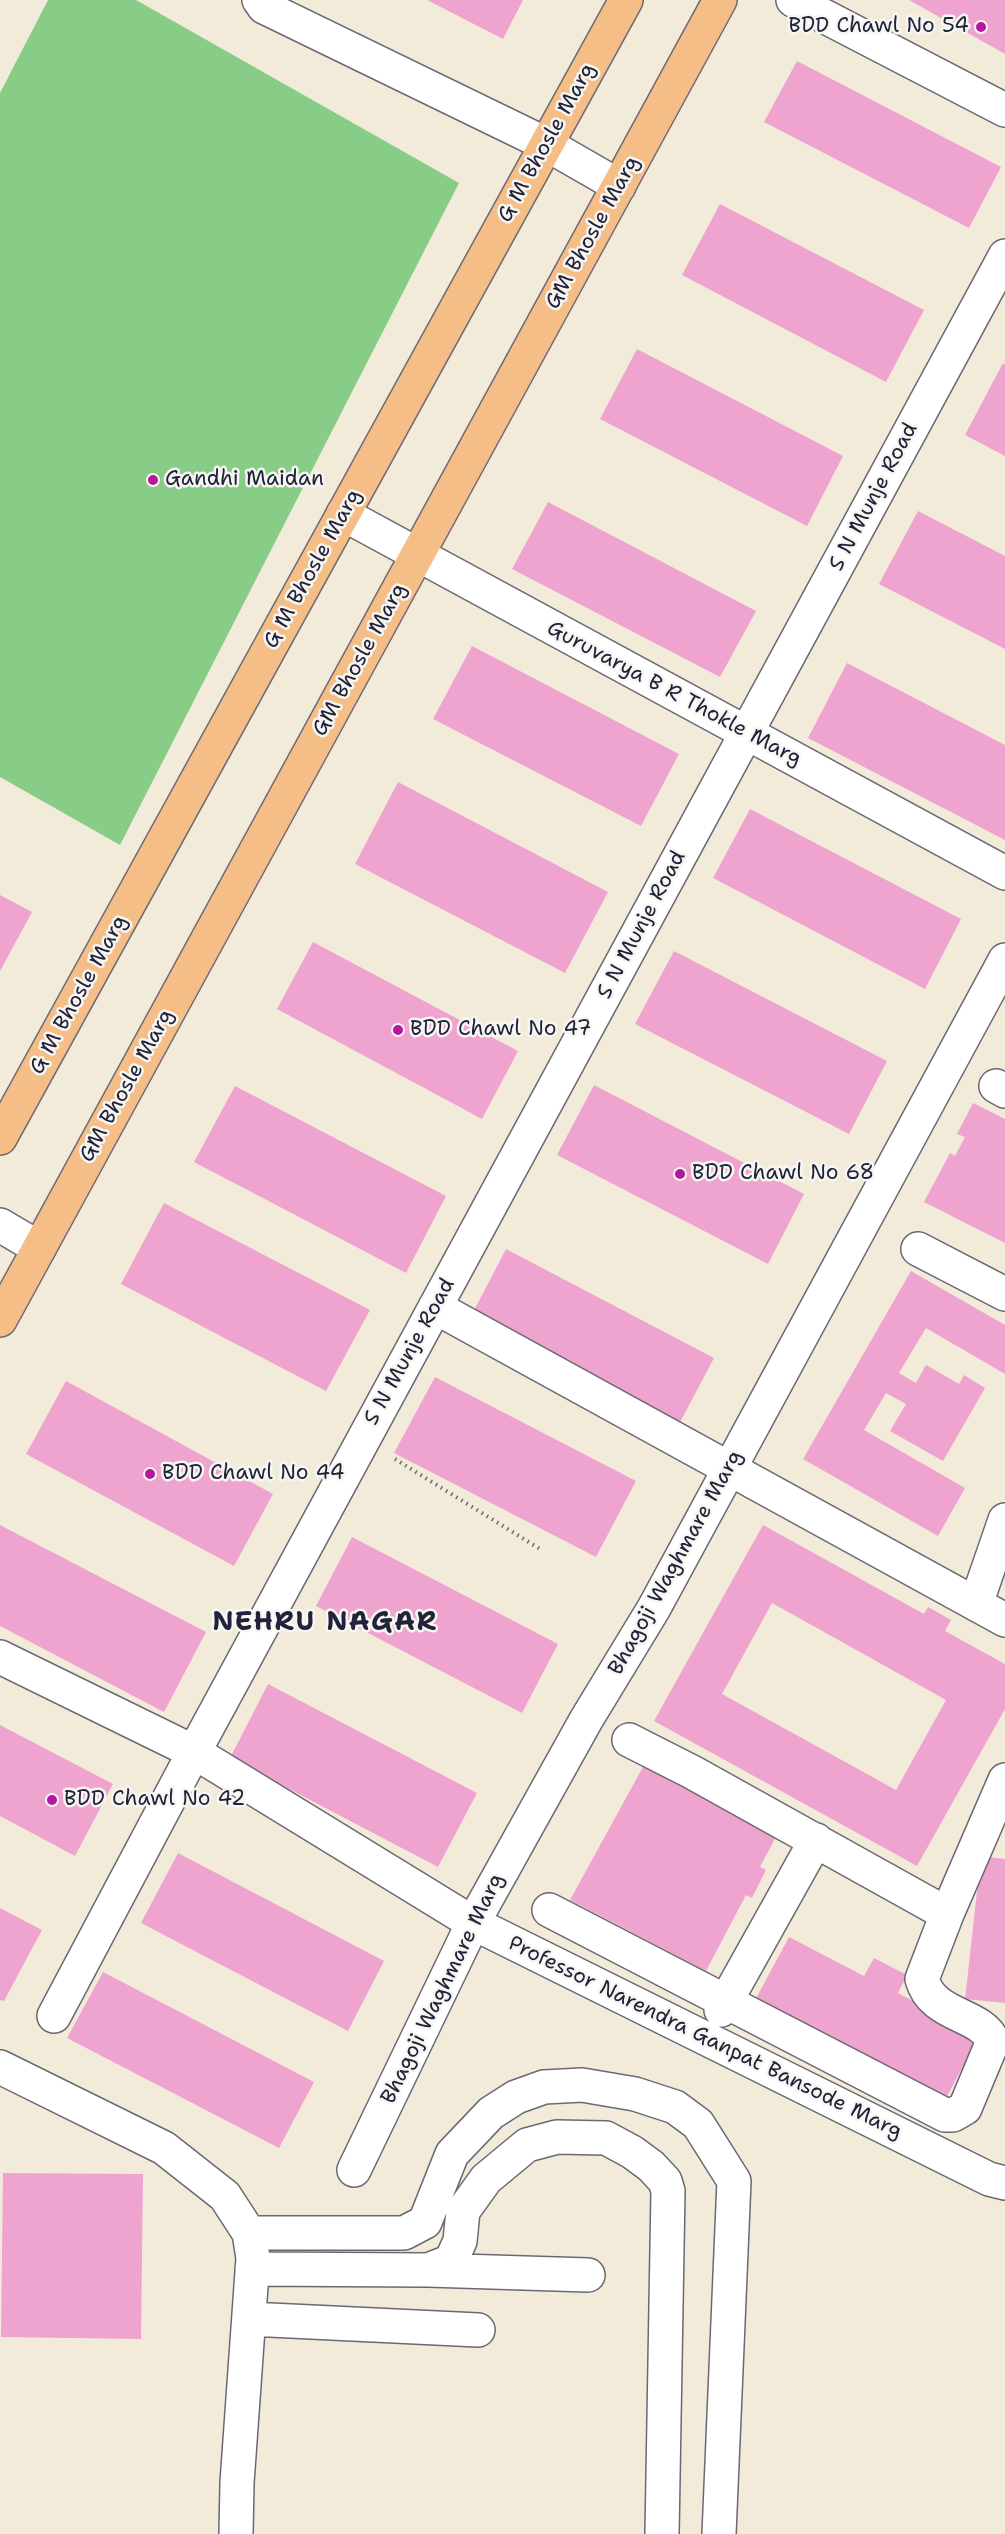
<!DOCTYPE html>
<html>
<head>
<meta charset="utf-8">
<style>
  body { margin:0 }
  canvas { display:block; background:#f3ebda }
</style>
</head>
<body>
<canvas width="1005" height="2534"></canvas>
<script>
const context = document.querySelector('canvas').getContext('2d');
context.lineJoin = 'round';
function paint(path, color) {
  context.fillStyle = color;
  context.fill(path, 'evenodd');
}
function stroke(path, color, width, dash) {
  context.strokeStyle = color;
  context.lineWidth = width;
  context.lineCap = dash ? 'butt' : 'round';
  context.setLineDash(dash || []);
  context.stroke(path);
}
function label(font, color, halo, rows, align = 'center') {
  context.font = font + ' "Shantell Sans",sans-serif';
  context.lineWidth = 5;
  context.setLineDash([]);
  context.textBaseline = 'middle';
  context.strokeStyle = halo;
  context.fillStyle = color;
  for (const [text, x, y, turn = 0] of rows) {
    context.save();
    context.translate(x, y);
    context.rotate((+turn || 0) * Math.PI / 180);
    context.textAlign = isNaN(turn) ? turn : align;
    if (halo) context.strokeText(text, 0, 0);
    context.fillText(text, 0, 0);
    context.restore();
  }
}
paint(new Path2D(`
  M48,0h88l323,183 -339,662 -120,-68v-684z`), '#88cd87');
paint(new Path2D(`
  M427,0h96l-20,39z
  M909,0h96v54z
  M797,61l204,106 -32,61 -205,-106z
  M720,204l204,106 -38,72 -204,-107z
  M637,349l206,107 -36,70 -207,-107z
  M1003,363l2,2v91l-40,-21z
  M548,502l208,109 -36,66 -208,-108z
  M918,511l87,45v93l-126,-65z
  M472,646l207,108 -38,72 -208,-107z
  M847,663l158,82v95l-197,-102z
  M398,782l210,110 -43,81 -210,-109z
  M750,809l211,110 -36,70 -212,-111z
  M0,895l32,17 -32,59z
  M313,942l205,109 -36,68 -205,-110z
  M674,951l213,110 -38,73 -214,-110z
  M594,1085l210,109 -36,70 -211,-109z
  M235,1086l211,110 -40,77 -212,-111z
  M973,1103l32,16v124l-81,-41 26,-49 5,3 10,-19 -8,-3z
  M164,1203l206,107 -44,81 -205,-107z
  M506,1249l208,109 -37,70 -208,-108z
  M911,1271l94,54v49l-79,-46 -27,45 17,10 10,-18 33,19 5,-9 21,13 -42,73 -53,-30 16,-27 -20,-11 -22,37 101,58 -27,48 -135,-77z
  M435,1377l201,104 -40,76 -202,-104z
  M66,1381l207,113 -39,72 -208,-112z
  M0,1525l206,107 -42,80 -164,-86z
  M763,1525l161,89 4,-7 23,13 -6,11 60,33v45l-88,157 -263,-145zM772,1603l174,97 -50,90 -174,-96z
  M352,1537l206,107 -36,69 -206,-107z
  M268,1684l209,109 -39,74 -208,-109z
  M0,1725l113,59 -38,72 -75,-40z
  M644,1765l133,70 -17,32 6,3 -14,28 -6,-3 -40,76 -136,-71z
  M178,1853l206,108 -36,70 -207,-108z
  M981,1856l24,3v144l-40,-4z
  M0,1908l42,22 -38,71 -4,-1z
  M789,1937l75,39 10,-18 33,17 -9,18 81,43 -35,66 -190,-100z
  M103,1972l211,110 -35,66 -212,-110z
  M3,2173l140,1 -2,165 -140,-2z`), '#efa3cf');
const minor = new Path2D(`
  M259,0l5,7 282,137 73,42
  M793,0l212,110
  M343,514l662,359
  M996,1086l9,5
  M0,1225l39,23
  M918,1249l87,45
  M435,1307l570,313
  M976,1604l29,-84
  M0,1657l194,95 279,171 516,256 16,4
  M629,1740l63,32 255,142 58,-134
  M549,1910l396,205h8l12,-7 28,-67c-12,-28 -61,-24 -71,-62l25,-65
  M721,2010l95,-170
  M54,2016l140,-264 811,-1496
  M0,2067l164,81 61,48 24,37 4,25 -16,225 -1,51
  M354,2170l119,-247 113,-203 68,-112 351,-648
  M249,2233h155l21,-11 27,-68 39,-41 25,-16 28,-10 38,-2 53,9 40,13 23,17 36,57 -15,353
  M252,2269l176,1 23,-9 9,-20 3,-30 23,-32 41,-34 30,-8 49,1 26,14 19,14 14,15 3,10 -6,343
  M428,2270l160,5
  M249,2319l229,11`);
const major = new Path2D(`
  M0,1138l626,-1138
  M0,1320l720,-1320`);
stroke(minor, '#6b6873', 36);
stroke(major, '#6b6873', 36);
stroke(new Path2D(`
  M395,1459l145,90`), '#6b6873', 4, [1.5, 4.5]);
stroke(minor, '#fff', 33);
stroke(major, '#f6be87', 33);
for (const [x, y, r, color] of [
  [981,27,6,"#b5179e"],
  [153,480,6,"#b5179e"],
  [398,1030,6,"#b5179e"],
  [680,1174,6,"#b5179e"],
  [150,1474,6,"#b5179e"],
  [52,1800,6,"#b5179e"]
]) {
  const dot = new Path2D();
  dot.arc(x, y, r, 0, 2 * Math.PI);
  context.fillStyle = color;
  context.fill(dot);
  stroke(dot, '#f6f6f2', 2);
}
label('21px', '#22223b', '#f6f6f2', [
  ["BDD Chawl No 54",969,27,"right"],
  ["Gandhi Maidan",165,480],
  ["BDD Chawl No 47",410,1030],
  ["BDD Chawl No 68",692,1174],
  ["BDD Chawl No 44",162,1474],
  ["BDD Chawl No 42",64,1800]
], 'left');
label('21px', '#22223b', '#f6f6f2', [
  ["G M Bhosle Marg",547,143,-61],
  ["GM Bhosle Marg",593,233,-61],
  ["S N Munje Road",874,497,-62],
  ["G M Bhosle Marg",313,569,-61],
  ["GM Bhosle Marg",360,660,-61],
  ["Guruvarya B R Thokle Marg",674,694,28],
  ["S N Munje Road",642,925,-62],
  ["G M Bhosle Marg",79,995,-61],
  ["GM Bhosle Marg",127,1086,-61],
  ["S N Munje Road",410,1352,-61],
  ["Bhagoji Waghmare Marg",676,1563,-61],
  ["Bhagoji Waghmare Marg",443,1989,-64],
  ["Professor Narendra Ganpat Bansode Marg",705,2038,26]
]);
context.letterSpacing = '1.5px';
label('bold 27px', '#22223b', '#f6f6f2', [
  ["NEHRU NAGAR",325,1623]
]);
context.letterSpacing = '0px';
</script>
</body>
</html>
